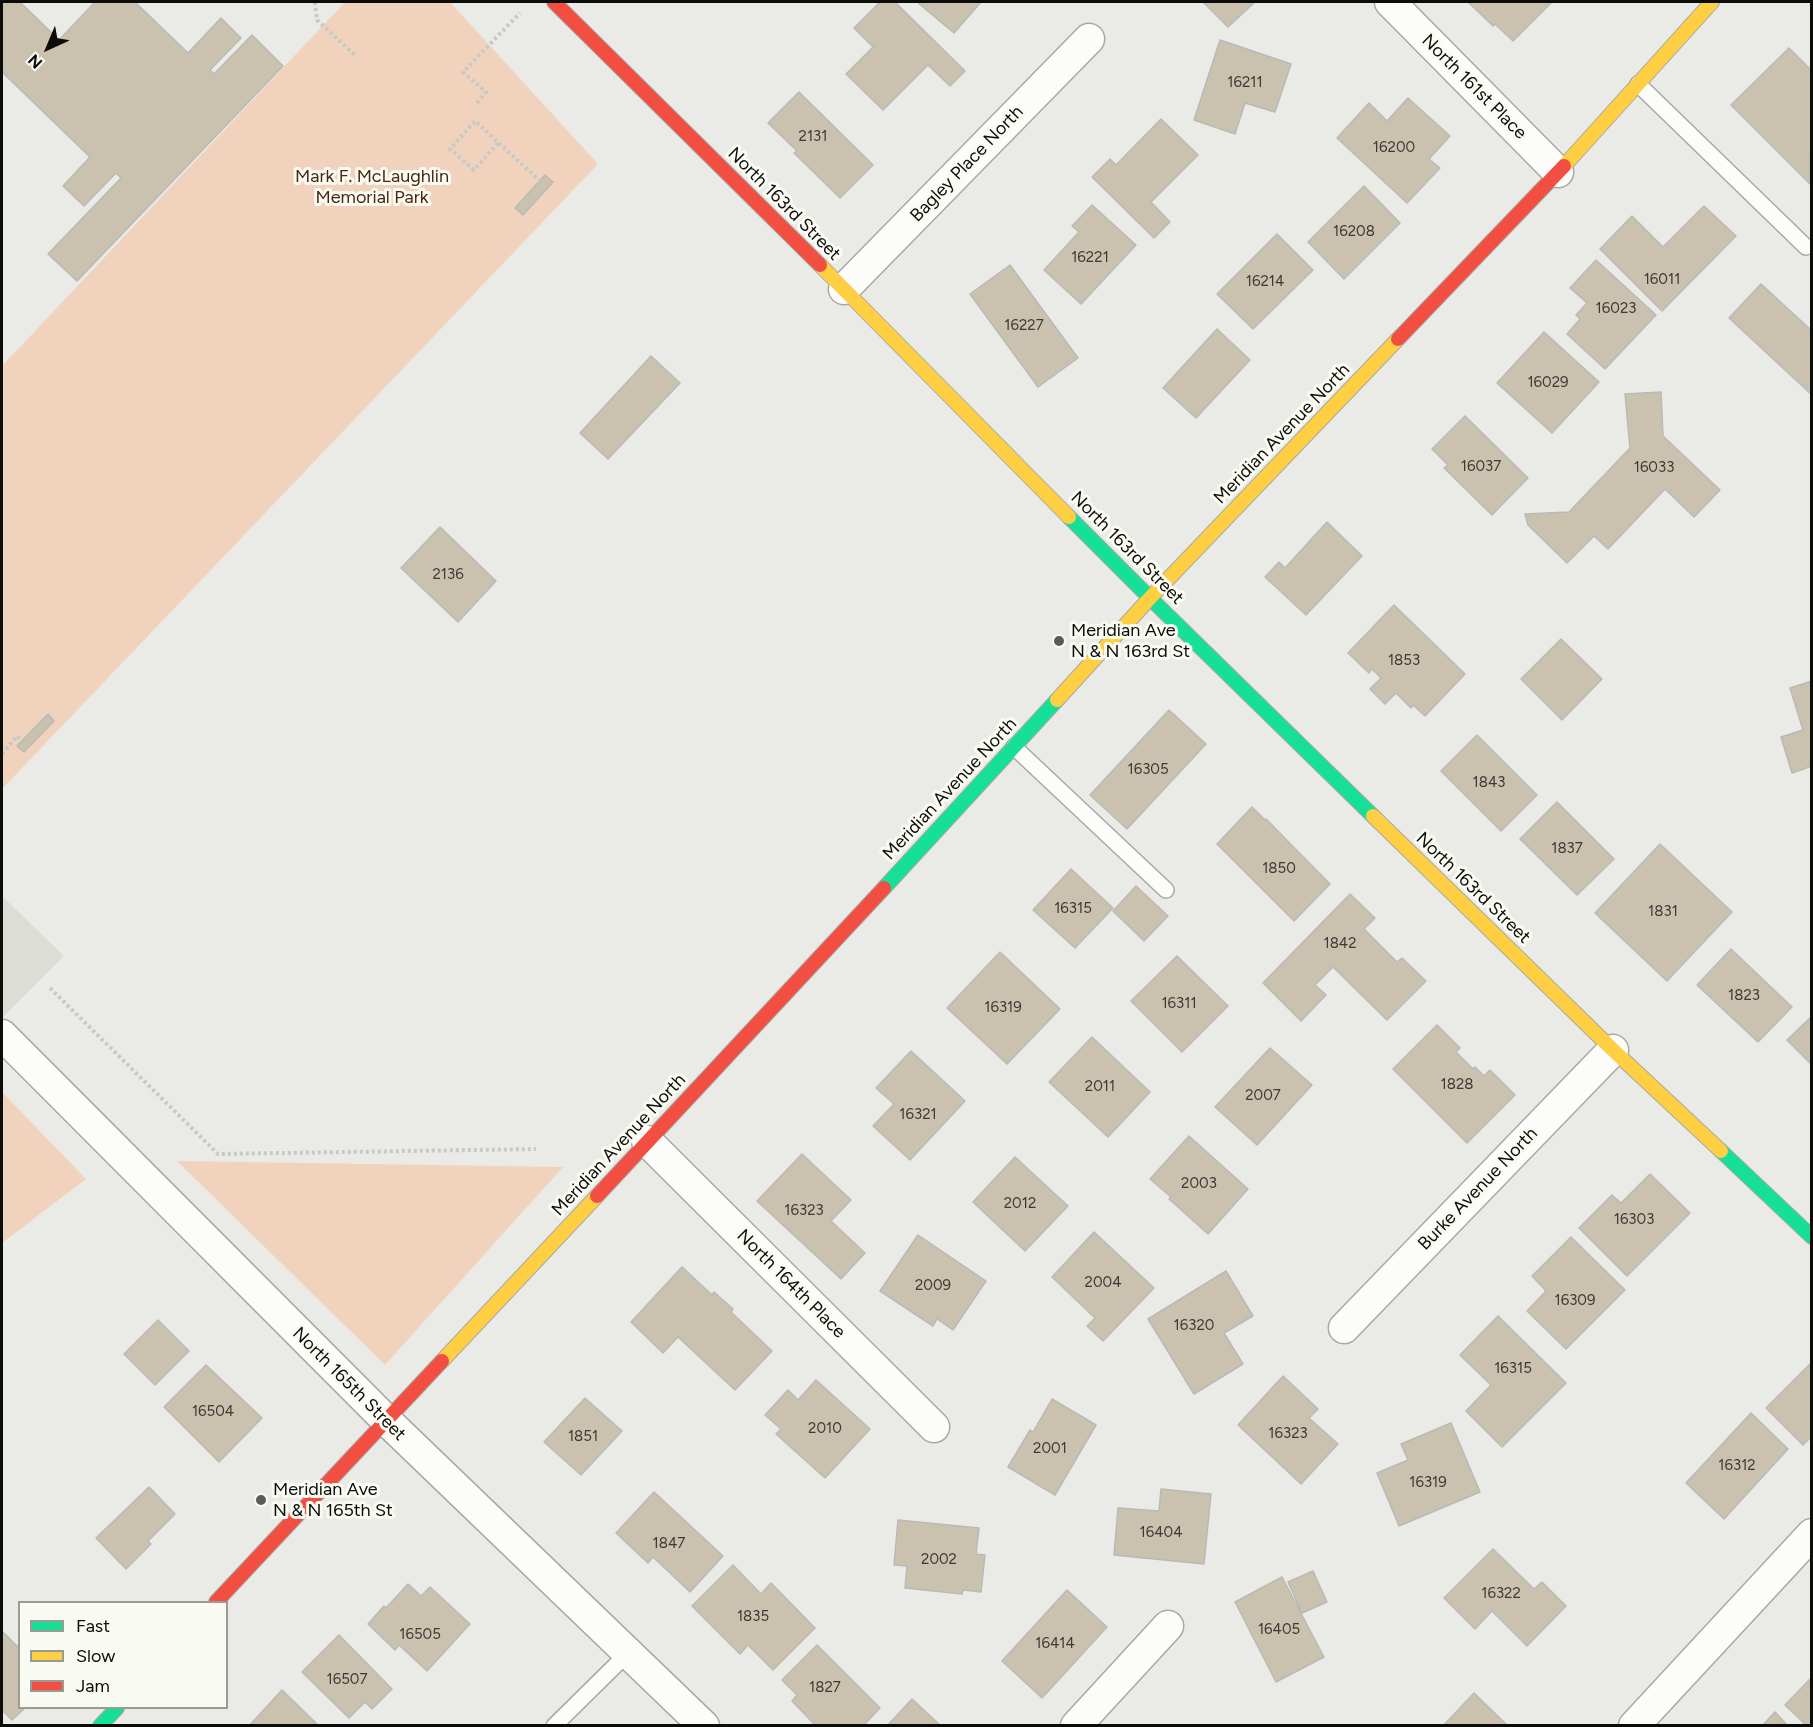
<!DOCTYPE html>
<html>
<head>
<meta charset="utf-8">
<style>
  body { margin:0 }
  #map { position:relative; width:1813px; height:1727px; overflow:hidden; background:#eaebe7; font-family:Figtree,sans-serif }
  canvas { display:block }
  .frame { position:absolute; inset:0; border:3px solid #0c0d0a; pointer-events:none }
  .legend { position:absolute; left:18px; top:1601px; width:210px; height:108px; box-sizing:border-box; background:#f9faf2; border:2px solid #9a9b95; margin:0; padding:8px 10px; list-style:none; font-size:18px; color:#0c0d0a }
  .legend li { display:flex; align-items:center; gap:12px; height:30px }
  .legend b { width:30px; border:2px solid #9a9b95 }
  .north { position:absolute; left:18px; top:18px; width:60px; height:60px; -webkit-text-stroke:4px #f9faf2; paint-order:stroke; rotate:224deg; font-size:16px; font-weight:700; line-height:24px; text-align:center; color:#0c0d0a }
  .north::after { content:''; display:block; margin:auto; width:21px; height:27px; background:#0c0d0a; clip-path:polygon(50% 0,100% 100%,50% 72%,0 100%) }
</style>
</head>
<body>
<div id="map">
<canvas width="1813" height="1727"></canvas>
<div class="frame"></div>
<ul class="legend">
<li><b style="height:8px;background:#16e098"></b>Fast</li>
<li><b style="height:8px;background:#ffcf43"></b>Slow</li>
<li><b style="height:8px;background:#f24e42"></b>Jam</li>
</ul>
<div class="north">N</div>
</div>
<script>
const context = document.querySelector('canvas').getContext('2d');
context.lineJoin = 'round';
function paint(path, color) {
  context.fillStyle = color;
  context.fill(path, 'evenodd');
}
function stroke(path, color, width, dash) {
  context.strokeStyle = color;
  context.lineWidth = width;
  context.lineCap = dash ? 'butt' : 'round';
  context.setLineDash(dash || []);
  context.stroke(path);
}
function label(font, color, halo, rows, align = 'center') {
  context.font = font + ' Figtree,sans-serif';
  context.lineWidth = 6;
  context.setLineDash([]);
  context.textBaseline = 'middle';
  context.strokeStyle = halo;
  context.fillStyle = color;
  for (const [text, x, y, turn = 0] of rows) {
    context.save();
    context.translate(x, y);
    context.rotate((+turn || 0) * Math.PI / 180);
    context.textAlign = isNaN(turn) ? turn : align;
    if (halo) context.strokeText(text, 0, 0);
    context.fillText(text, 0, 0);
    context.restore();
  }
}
paint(new Path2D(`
  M2,896l62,60 -62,62z`), '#dcded5');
paint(new Path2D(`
  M345,2h105l148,162 -596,625v-423z
  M2,1092l84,87 -84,64z
  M177,1161l386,6 -178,198z`), '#f1d3bd');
const building = new Path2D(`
  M2,2h18l39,38 36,-38h40l53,51 33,-35 20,20 -31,32 4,4 38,-39 31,31 -206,215 -29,-27 73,-76 -5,-5 -32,33 -21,-20 27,-29 -88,-85z
  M880,2h15l70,69 -15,15 -22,-21 -45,45 -37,-36 27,-27 -19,-19z
  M917,2h64l-27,31z
  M1203,2h52l-27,25z
  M1468,2h84l-39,39 -18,-17 -2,2z
  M1220,40l71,24 -16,48 -30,-9 -10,31 -41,-14z
  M1789,48l23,23 -2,113 -79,-79z
  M799,92l74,73 -33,33 -46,-45 3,-2 -29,-28z
  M1408,98l42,38 -21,23 11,9 -33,35 -70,-65 32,-35 18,18z
  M1161,119l37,36 -47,47 19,20 -16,16 -62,-61 18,-18 6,6z
  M545,175l8,7 -30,33 -8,-7z
  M1364,186l36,37 -56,56 -36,-37z
  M1092,205l44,40 -55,59 -37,-34 35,-38 -7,-6z
  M1704,206l32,30 -74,75 -62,-62 32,-33 31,31z
  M1277,234l36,36 -60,59 -36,-35z
  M1596,260l60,55 -51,54 -38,-35 13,-15 -4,-4 11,-12 -17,-15z
  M1010,265l68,93 -40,29 -68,-93z
  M1761,284l49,45 2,-2v68l-83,-77z
  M1217,329l33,31 -54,58 -33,-30z
  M1544,332l55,50 -47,51 -55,-50z
  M651,356l29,27 -72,76 -28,-26z
  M1661,392l2,44 57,54 -26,27 -29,-28 -57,60 -14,-13 -27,27 -39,-38 -3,-11 44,-2 61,-64 -5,-54z
  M1465,416l63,62 -36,37 -48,-47 4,-3 -16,-16z
  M1327,522l35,34 -56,59 -41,-38 14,-15 6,6z
  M440,527l56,54 -38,41 -57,-54z
  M1394,605l71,69 -40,42 -12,-11 -2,3 -15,-15 -11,11 -15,-15 11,-11 -9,-9 -3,4 -21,-20z
  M1561,639l41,40 -40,41 -41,-41z
  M1812,681v85l-20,7 -11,-36 22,-7 -13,-42z
  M1169,710l37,34 -79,85 -37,-34z
  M48,714l6,7 -30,31 -7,-6z
  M1477,735l60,60 -36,36 -60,-60z
  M1557,802l57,57 -37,36 -57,-56z
  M1252,807l13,13 1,-1 64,65 -36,37 -77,-77z
  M1660,844l72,68 -65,69 -72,-68z
  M1071,869l42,39 -38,40 -42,-38z
  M1136,886l32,30 -24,25 -31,-30z
  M1350,894l25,24 -11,11 33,33 5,-4 24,23 -39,39 -54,-53 -18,18 11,10 -25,26 -38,-38z
  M1731,949l61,58 -34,35 -61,-57z
  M1000,952l60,57 -53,55 -60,-56z
  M1177,956l51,50 -46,46 -51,-51z
  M1812,1016v49l-25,-25z
  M1437,1025l23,23 -4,4 17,17 2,-2 9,9 6,-6 25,25 -48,48 -74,-74z
  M1092,1037l58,55 -42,45 -59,-55z
  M1270,1048l42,37 -55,60 -42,-38z
  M911,1051l54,50 -55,59 -37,-34 21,-22 -18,-16z
  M1189,1136l59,53 -40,45 -39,-35 2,-2 -21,-18z
  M802,1154l49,46 -20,21 34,32 -24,26 -84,-78z
  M1015,1157l53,49 -43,45 -52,-49z
  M1650,1174l40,39 -63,63 -48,-48 33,-33 9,8z
  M1094,1232l60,56 -51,53 -16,-15 8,-8 -43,-41z
  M918,1235l68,46 -33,49 -16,-11 -4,7 -53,-35z
  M1571,1237l54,53 -59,59 -39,-38 19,-20 -14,-15z
  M682,1267l30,28 2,-3 19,17 -2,3 41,39 -37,39 -57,-53 -15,16 -32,-31z
  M1226,1271l27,45 -29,17 19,31 -49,30 -46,-75z
  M1498,1316l68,67 -64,64 -36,-36 25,-26 -31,-30z
  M158,1320l31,31 -34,34 -31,-31z
  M1812,1362v74l-9,9 -37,-37z
  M206,1365l56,53 -43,44 -55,-55z
  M1283,1376l35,33 -9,9 29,26 -37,40 -63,-59z
  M816,1380l54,49 -45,49 -49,-44 5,-5 -16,-14 23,-25 10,10z
  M585,1398l37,33 -41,44 -37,-33z
  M1052,1399l44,26 -41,70 -47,-28 22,-37 3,2z
  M1751,1413l37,36 -64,70 -38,-36z
  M1451,1423l29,69 -81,34 -22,-53 31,-13 -7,-16z
  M149,1487l26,27 -27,27 3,3 -25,25 -30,-31z
  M1161,1489l50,5 -7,70 -90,-9 4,-47 41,3z
  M654,1492l69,64 -33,36 -37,-35 -5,6 -32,-30z
  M898,1520l81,8 -3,26 9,1 -4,37 -18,-2 -1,4 -57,-6 2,-22 -13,-1z
  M1493,1549l41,40 8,-7 24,24 -39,40 -35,-35 -17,18 -31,-31z
  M733,1565l28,29 10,-11 44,45 -42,42 -25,-25 -8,9 -48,-48z
  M1313,1571l14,31 -25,11 -14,-31z
  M1282,1577l42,80 -48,25 -41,-80z
  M408,1584l13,12 9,-9 40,37 -43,47 -28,-26 -4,5 -27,-26 16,-18 2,2z
  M1067,1590l40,37 -65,71 -40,-37z
  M2,1631l18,18v59h5l-13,12 -10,-10z
  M339,1635l53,54 -20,20 -7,-7 -16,16 -47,-46z
  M817,1645l63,63 -17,18h-47l-24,-25 5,-6 -15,-15z
  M1812,1677v49h-5l-22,-21z
  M282,1690l36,35 -1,1h-68z
  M1474,1693l34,33h-65z
  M912,1699l29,27h-54z
  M1775,1712l13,14h-26z`);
paint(building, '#cac2af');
stroke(building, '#b9b9b6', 1.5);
const lane = new Path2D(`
  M1638,84l168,163
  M1014,747l152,143
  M554,1726l74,-73`);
const street = new Path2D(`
  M1390,2l168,170
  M844,289l245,-250
  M2,1035l385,386 317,305
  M647,1141l287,286
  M1344,1328l269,-278
  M1076,1726l92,-100
  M1634,1726l178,-192`);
const fast = new Path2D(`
  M1069,517l81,81 223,218
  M884,888l173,-188
  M1721,1151l91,86
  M100,1726l17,-18`);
const slow = new Path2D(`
  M1564,166l148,-164
  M820,265l249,252
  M1057,700l93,-102 248,-259
  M1373,816l240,234 108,101
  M442,1361l155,-165`);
const jam = new Path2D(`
  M554,2l266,263
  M1398,339l166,-173
  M597,1196l287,-308
  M216,1602l226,-241`);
stroke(lane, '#a8a9a6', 18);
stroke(street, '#a8a9a6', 33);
stroke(fast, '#a8a9a6', 16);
stroke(slow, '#a8a9a6', 16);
stroke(jam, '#a8a9a6', 16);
stroke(new Path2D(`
  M315,2l2,18 38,35
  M477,103l9,-11 -23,-20 57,-59
  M498,143l-24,27 -24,-21 25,-28 65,60
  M2,754l15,-18 5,5
  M50,988l168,166 318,-5`), '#c8c8c6', 4, [3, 3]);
stroke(lane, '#fcfcfb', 15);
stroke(street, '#fcfcfb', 30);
stroke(fast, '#16e098', 14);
stroke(slow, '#ffcf43', 14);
stroke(jam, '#f24e42', 14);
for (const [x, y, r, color] of [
  [1059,641,6,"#5a5b57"],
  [261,1500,6,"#5a5b57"]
]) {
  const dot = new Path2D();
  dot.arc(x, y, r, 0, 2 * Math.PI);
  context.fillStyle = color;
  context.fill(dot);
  stroke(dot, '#f9faf2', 2);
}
label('15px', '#3c3a33', null, [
  ["16211",1245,83],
  ["2131",813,137],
  ["16200",1394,148],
  ["16208",1354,232],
  ["16221",1090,258],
  ["16011",1662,280],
  ["16214",1265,282],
  ["16023",1616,309],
  ["16227",1024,326],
  ["16029",1548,383],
  ["16037",1481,467],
  ["16033",1654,468],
  ["2136",448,575],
  ["1853",1404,661],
  ["16305",1148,770],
  ["1843",1489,783],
  ["1837",1567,849],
  ["1850",1279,869],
  ["16315",1073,909],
  ["1831",1663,912],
  ["1842",1340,944],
  ["1823",1744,996],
  ["16311",1179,1004],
  ["16319",1003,1008],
  ["1828",1457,1085],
  ["2011",1100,1087],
  ["2007",1263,1096],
  ["16321",918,1115],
  ["2003",1199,1184],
  ["2012",1020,1204],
  ["16323",804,1211],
  ["16303",1634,1220],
  ["2004",1103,1283],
  ["2009",933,1286],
  ["16309",1575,1301],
  ["16320",1194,1326],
  ["16315",1513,1369],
  ["16504",213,1412],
  ["2010",825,1429],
  ["16323",1288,1434],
  ["1851",583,1437],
  ["2001",1050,1449],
  ["16312",1737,1466],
  ["16319",1428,1483],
  ["16404",1161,1533],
  ["1847",669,1544],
  ["2002",939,1560],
  ["16322",1501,1594],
  ["1835",753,1617],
  ["16405",1279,1630],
  ["16505",420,1635],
  ["16414",1055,1644],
  ["16507",347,1680],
  ["1827",825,1688]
]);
label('18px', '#0c0d0a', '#f9faf2', [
  ["North 161st Place",1474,87,45],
  ["Bagley Place North",967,164,-46],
  ["North 163rd Street",784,204,45],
  ["Meridian Avenue North",1282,434,-46],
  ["North 163rd Street",1127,548,45],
  ["Meridian Avenue North",950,789,-47],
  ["North 163rd Street",1473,888,44],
  ["Meridian Avenue North",619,1145,-47],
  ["Burke Avenue North",1478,1189,-46],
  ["North 164th Place",791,1284,45],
  ["North 165th Street",349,1384,45]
]);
label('18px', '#482810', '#f9faf2', [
  ["Mark F. McLaughlin",372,177],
  ["Memorial Park",372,198]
]);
label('18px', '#0c0d0a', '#f9faf2', [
  ["Meridian Ave",1071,631],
  ["N & N 163rd St",1071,652],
  ["Meridian Ave",273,1490],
  ["N & N 165th St",273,1511]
], 'left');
</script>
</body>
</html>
